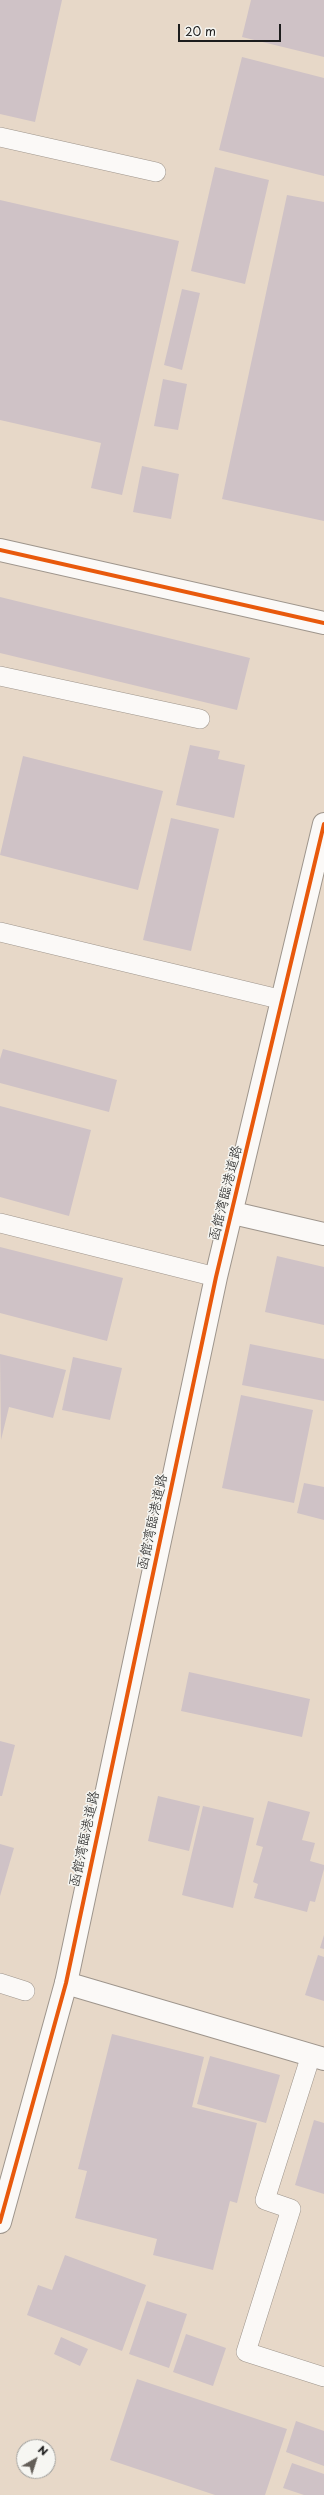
<!DOCTYPE html>
<html>
<head>
<meta charset="utf-8">
<style>
  body { margin:0 }
  #map { position:relative; width:324px; height:2495px; overflow:hidden; background:#e7d8c8; font-family:"Playpen Sans",sans-serif }
  canvas { display:block }
  .north { position:absolute; left:16px; top:2439px; width:40px; height:40px; box-sizing:border-box; background:#f6f6f2; border:1px solid #9f9f9c; border-radius:50%; rotate:39deg; font-size:11px; font-weight:700; line-height:16px; text-align:center; color:#1c1c1c }
  .north::after { content:''; display:block; margin:auto; width:14px; height:18px; background:#635e58; clip-path:polygon(50% 0,100% 100%,50% 72%,0 100%) }
  .scale { position:absolute; left:178px; top:24px; width:103px; height:18px; box-sizing:border-box; border:2px solid #1c1c1c; border-top:0; padding-left:5px; font-size:12px; line-height:14px; white-space:nowrap; color:#1c1c1c; -webkit-text-stroke:3px #f6f6f2; paint-order:stroke }
</style>
</head>
<body>
<div id="map">
<canvas width="324" height="2495"></canvas>
<div class="north">N</div>
<div class="scale">20 m</div>
</div>
<script>
const context = document.querySelector('canvas').getContext('2d');
context.lineJoin = 'round';
function paint(path, color) {
  context.fillStyle = color;
  context.fill(path, 'evenodd');
}
function stroke(path, color, width, dash) {
  context.strokeStyle = color;
  context.lineWidth = width;
  context.lineCap = dash ? 'butt' : 'round';
  context.setLineDash(dash || []);
  context.stroke(path);
}
function label(font, color, halo, rows, align = 'center') {
  context.font = font + ' "Playpen Sans","Klee One",sans-serif';
  context.lineWidth = 3;
  context.setLineDash([]);
  context.textBaseline = 'middle';
  context.strokeStyle = halo;
  context.fillStyle = color;
  for (const [text, x, y, turn = 0] of rows) {
    context.save();
    context.translate(x, y);
    context.rotate((+turn || 0) * Math.PI / 180);
    context.textAlign = isNaN(turn) ? turn : align;
    if (halo) context.strokeText(text, 0, 0);
    context.fillText(text, 0, 0);
    context.restore();
  }
}
paint(new Path2D(`
  M0,0h62l-27,122 -35,-8z
  M251,0h73v57l-82,-20z
  M242,57l82,21v98l-105,-26z
  M215,167l54,13 -24,104 -54,-13z
  M287,195l37,7v319l-102,-22z
  M0,200l179,41 -57,254 -31,-7 10,-45 -101,-23z
  M182,289l18,4 -18,77 -18,-5z
  M163,379l24,5 -9,46 -24,-4z
  M142,466l37,8 -8,45 -38,-7z
  M0,597l250,61 -13,52 -237,-57z
  M190,745l30,6 -2,8 27,6 -11,53 -58,-13z
  M23,756l140,35 -25,99 -138,-35z
  M171,818l48,11 -28,122 -48,-11z
  M3,1049l114,31 -8,32 -109,-29v-24z
  M0,1106l91,24 -22,86 -69,-19z
  M0,1247l123,31 -16,63 -107,-28z
  M277,1256l47,11v58l-59,-13z
  M250,1344l74,15v42l-82,-16z
  M0,1354l66,16 -13,48 -44,-11 -8,33z
  M73,1357l49,11 -12,52 -48,-10z
  M241,1395l72,15 -19,93 -72,-15z
  M304,1483l20,4v33l-27,-7z
  M189,1672l121,27 -8,38 -121,-26z
  M0,1741l15,4 -13,51h-2z
  M158,1796l42,10 -11,45 -41,-10z
  M268,1801l42,11 -8,28 13,3 -5,18 14,4v4l-9,33 -5,-1 -3,11 -53,-14 4,-14 -5,-2 10,-35 -7,-2z
  M203,1806l51,12 -21,90 -51,-13z
  M0,1844l14,4 -14,48z
  M324,1935v14l-4,-1z
  M318,1955l6,2v44l-19,-6z
  M112,2034l92,23 -12,50 65,16 -20,80 -7,-2 -17,69 -60,-15 4,-16 -82,-21 12,-47 -9,-2z
  M210,2056l70,19 -14,48 -69,-19z
  M314,2120l10,3v71l-29,-9z
  M65,2255l81,30 -24,66 -95,-36 11,-30 14,5z
  M147,2301l40,13 -18,54 -40,-14z
  M186,2334l40,14 -13,38 -40,-14z
  M61,2337l27,12 -8,17 -26,-12z
  M137,2379l150,50 -22,66h-50l-105,-35z
  M296,2421l28,10v35l-38,-14z
  M292,2463l32,11v21h-20l-21,-7z`), '#cfc2c6');
const service = new Path2D(`
  M0,137l156,35
  M0,676l200,43
  M0,932l283,68
  M0,1223l216,54
  M0,1983l25,8
  M311,2055l-46,145 26,9 -45,143 78,25`);
const minor = new Path2D(`
  M0,550l324,73
  M233,1213l91,21
  M66,1983l258,76`);
const tertiary = new Path2D(`
  M0,2222l66,-239 150,-706 108,-453`);
stroke(service, '#9e958c', 20);
stroke(minor, '#9e958c', 24);
stroke(tertiary, '#9e958c', 24);
stroke(service, '#fbf9f7', 19);
stroke(minor, '#fbf9f7', 22);
stroke(tertiary, '#fbf9f7', 22);
stroke(new Path2D(`
  M0,550l324,73
  M0,2222l66,-239 150,-706 108,-453`), '#e8590c', 4);
label('14px', '#1c1c1c', '#f6f6f2', [
  ["函館湾臨港道路",226,1193,-76],
  ["函館湾臨港道路",153,1522,-78],
  ["函館湾臨港道路",85,1839,-78]
]);
</script>
</body>
</html>
